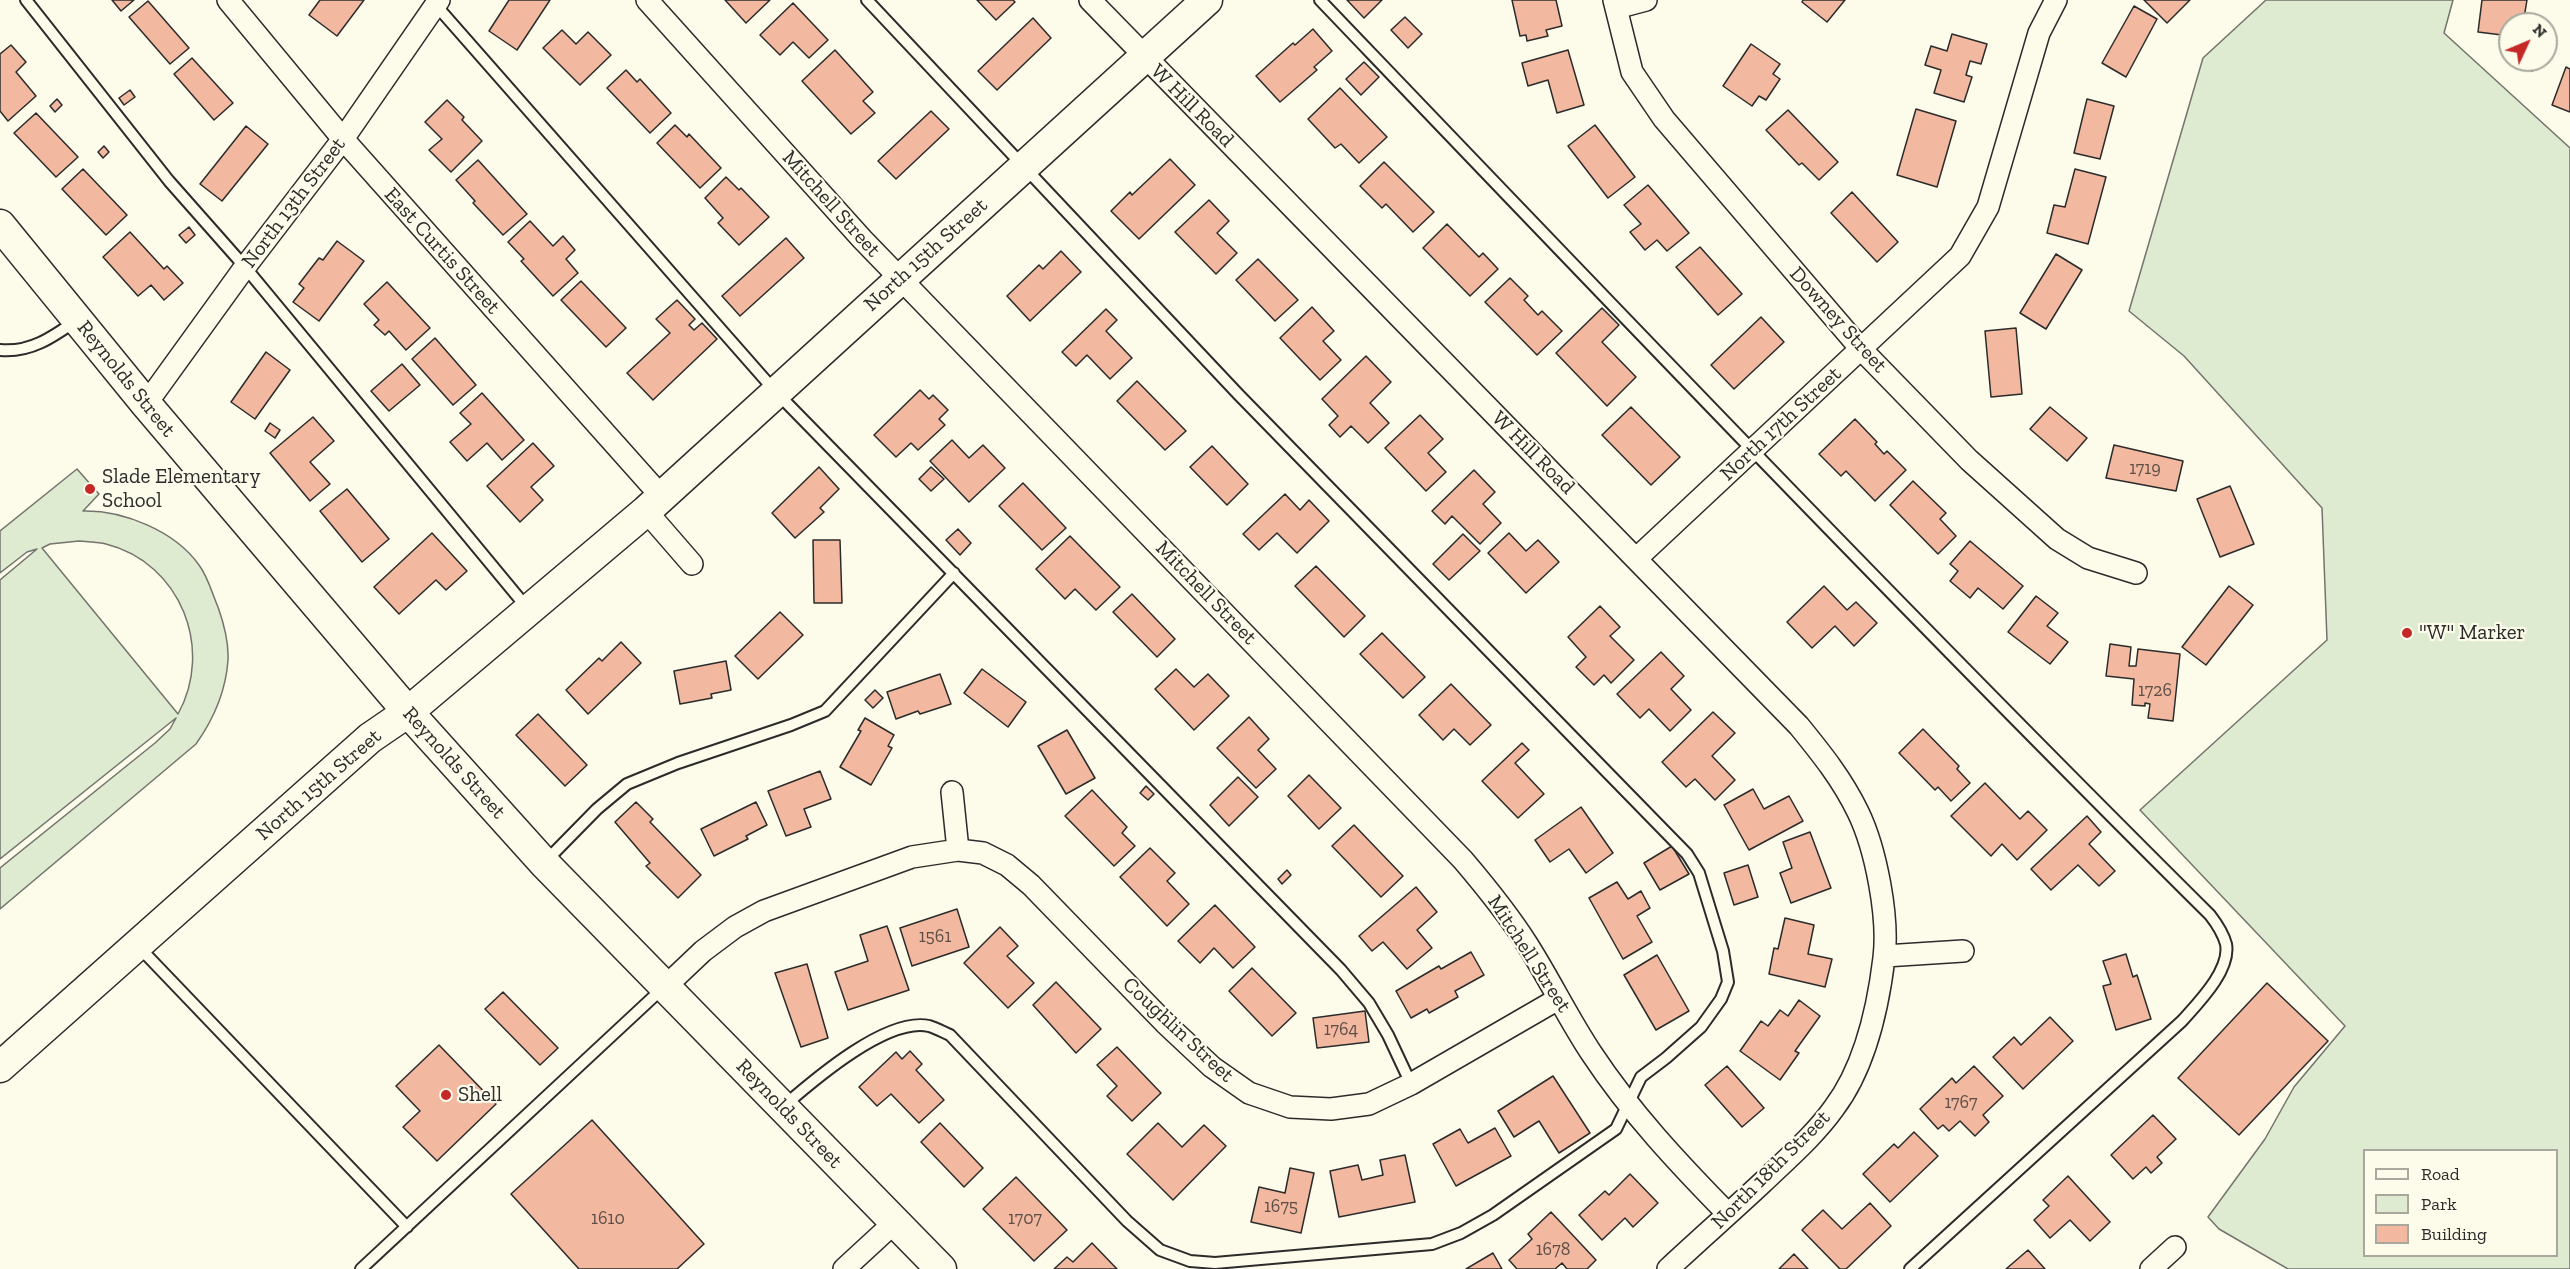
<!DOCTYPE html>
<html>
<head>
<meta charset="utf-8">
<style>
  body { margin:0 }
  #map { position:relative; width:2570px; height:1269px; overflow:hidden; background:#fdfbea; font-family:"Zilla Slab",serif }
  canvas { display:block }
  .legend { position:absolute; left:2363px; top:1149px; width:195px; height:108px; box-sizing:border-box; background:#fdfbea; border:2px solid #a9a89e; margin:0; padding:8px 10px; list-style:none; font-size:18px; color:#2b2b2b }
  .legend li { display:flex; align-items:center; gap:12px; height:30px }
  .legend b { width:30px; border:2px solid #a9a89e }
  .north { position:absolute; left:2498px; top:12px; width:60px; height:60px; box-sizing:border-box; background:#fdfbea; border:2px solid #a9a89e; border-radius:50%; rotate:46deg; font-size:16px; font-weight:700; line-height:24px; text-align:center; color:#2b2b2b }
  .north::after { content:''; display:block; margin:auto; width:21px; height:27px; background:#c62828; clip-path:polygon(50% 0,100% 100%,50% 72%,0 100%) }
</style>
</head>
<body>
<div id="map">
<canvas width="2570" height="1269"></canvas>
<ul class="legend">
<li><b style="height:8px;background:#fdfbea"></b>Road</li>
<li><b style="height:16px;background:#deebd1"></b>Park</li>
<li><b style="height:16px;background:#f2b8a0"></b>Building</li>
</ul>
<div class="north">N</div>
</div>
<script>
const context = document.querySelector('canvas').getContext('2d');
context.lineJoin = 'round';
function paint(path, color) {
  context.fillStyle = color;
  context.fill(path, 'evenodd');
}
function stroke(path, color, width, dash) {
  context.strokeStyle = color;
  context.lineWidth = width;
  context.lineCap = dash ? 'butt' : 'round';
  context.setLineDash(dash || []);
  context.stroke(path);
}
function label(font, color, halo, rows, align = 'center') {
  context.font = font + ' "Zilla Slab",serif';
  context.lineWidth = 4.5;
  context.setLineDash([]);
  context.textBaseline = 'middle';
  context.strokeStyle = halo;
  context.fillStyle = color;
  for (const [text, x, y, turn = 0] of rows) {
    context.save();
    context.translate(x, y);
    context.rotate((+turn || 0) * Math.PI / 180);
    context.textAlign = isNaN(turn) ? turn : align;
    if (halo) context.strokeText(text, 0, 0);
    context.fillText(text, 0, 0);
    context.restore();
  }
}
const green = new Path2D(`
  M2266,0h187l-9,33 126,115v1121h-282l-69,-40 -11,-12 57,-78 29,-52 51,-61 -205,-216 187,-170 -5,-132 -138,-152 -55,-45 74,-253zM2364,1150h192v106h-192z
  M77,469l22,25 -16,17c40,-1 92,20 116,54 9,12 13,28 19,42 6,17 11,34 10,53 -2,30 -15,60 -32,84l-196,165v-41l155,-125 15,-14 6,-11 -176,141v-279l37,-31 -10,3 -27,21v-42zM79,541c9,1 19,1 27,3 75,19 108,105 72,170l-136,-166 8,-4z`);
paint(green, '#deebd1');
stroke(green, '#74746e', 1.5);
const building = new Path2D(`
  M112,0h22l-13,11z
  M320,0h44l-27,36 -28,-21z
  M509,0h41l-33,50 -28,-19z
  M725,0h45l-24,23z
  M977,0h36l2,2 -19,18z
  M1347,0h35l-18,18z
  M1512,0h44l6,26 -16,4 2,6 -21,5 -1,-6 -6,1z
  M1803,0h42l-18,22 -25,-20z
  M2144,0h46l-23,23z
  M2482,0h45l-4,24h-13v12l-32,-4z
  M148,1l41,47 -19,16 -41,-47z
  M793,3l35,37 -19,18 -16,-16 -13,13 -20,-20z
  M2134,6l23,13 -31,58 -24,-14z
  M1405,17l17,17 -14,14 -17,-18z
  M1033,18l18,20 -54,52 -19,-19z
  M1313,29l19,22 -18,16 3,3 -37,32 -24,-26 37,-33 2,2z
  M562,30l14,14 12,-12 23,23 -31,30 -37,-37z
  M1952,34l35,10 -6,20 -11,-3 -4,14 6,2 -8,25 -30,-9 7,-23 -16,-5 6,-19 16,5z
  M1751,44l29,20 -7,10 7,5 -14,21 -7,-4 -7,10 -29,-20z
  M11,45l15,17 -10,10 20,24 -28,25 -8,-10v-57z
  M835,50l38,42 -10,9 12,12 -24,21 -49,-53z
  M1568,50l16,55 -27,8 -9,-33 -20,6 -6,-23z
  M192,58l41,45 -19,17 -40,-46z
  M2530,60h11l1,2 -10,9 -6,-7z
  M1364,62l15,15 -18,18 -15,-16z
  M2566,67l4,2v43l-18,-7z
  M626,70l11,12 3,-3 31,34 -21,20 -43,-45z
  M1340,88l47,49 -28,26 -18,-19 -6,4 -27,-29z
  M130,90l5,7 -11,8 -5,-7z
  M57,99l5,6 -7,7 -5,-6z
  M2087,99l27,7 -14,53 -26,-6z
  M447,100l17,17 -2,3 20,21 -31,31 -22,-22 13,-11 -17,-17z
  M1916,109l40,12 -19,66 -40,-12z
  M1788,110l50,52 -19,18 -17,-17 -3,2 -33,-35z
  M931,111l18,18 -53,50 -18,-18z
  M36,113l42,44 -22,20 -42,-44z
  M675,125l12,12 2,-3 32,34 -21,20 -43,-45z
  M1595,125l40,52 -27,21 -40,-52z
  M246,126l22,18 -46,57 -22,-17z
  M104,146l5,6 -6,6 -5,-6z
  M1170,159l25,26 -56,54 -28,-28 19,-19 2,3z
  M478,160l49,54 -24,21 -30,-32 2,-2 -19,-21z
  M1384,162l50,50 -21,20 -27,-28 -4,4 -22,-22z
  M83,169l44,46 -21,20 -44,-46z
  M2075,169l31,8 -18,67 -41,-11 7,-28 11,2z
  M726,177l13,13 2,-2 28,29 -30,28 -21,-22 5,-5 -18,-20z
  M1648,185l41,48 -22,18 -10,-11 -12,10 -15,-18 11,-8 -17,-19z
  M1852,192l46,50 -21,20 -46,-49z
  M1209,200l20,21 -12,12 20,20 -21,21 -41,-42z
  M530,221l23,25 10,-10 12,14 -9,9 12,14 -25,23 -32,-35 3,-2 -16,-17z
  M1447,224l32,33 4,-4 15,16 -28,27 -47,-48z
  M189,227l6,8 -9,8 -7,-8z
  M130,232l34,37 3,-3 16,17 -19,17 -13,-15 -13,11 -35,-39z
  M786,238l18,20 -64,58 -18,-20z
  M337,241l27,20 -45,60 -26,-19 11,-14 -5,-4 20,-26 4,2z
  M1700,247l42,47 -24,21 -42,-48z
  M1061,251l20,21 -51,49 -23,-25 32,-31 4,4z
  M2056,254l26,16 -36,59 -26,-16z
  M1258,259l40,41 -23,21 -39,-41z
  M1510,278l18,18 -4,4 14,15 4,-4 20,20 -25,24 -52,-53z
  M581,281l45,47 -20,19 -45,-47z
  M387,282l43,46 -24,22 -17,-19 -4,4 -11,-10 5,-5 -15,-16z
  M677,300l18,19 -6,6 5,5 8,-7 15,16 -64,61 -26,-27 43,-40 -14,-14z
  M1312,307l22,24 -11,10 18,19 -21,20 -40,-42z
  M1602,308l17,17 -17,17 34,35 -29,29 -51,-53z
  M1106,309l11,11 -11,11 26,27 -22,21 -23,-24 -11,11 -14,-14z
  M1761,317l23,25 -50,47 -23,-24z
  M2016,328l6,66 -31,3 -6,-66z
  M435,338l41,47 -23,20 -41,-46z
  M266,352l24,18 -35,49 -24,-17z
  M1366,356l25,26 -21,21 19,20 -21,20 -17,-17 -11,11 -11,-12 9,-9 -16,-17z
  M402,364l18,21 -31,26 -18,-20z
  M1137,381l49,50 -21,19 -48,-49z
  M920,390l9,9 4,-4 15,15 -9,9 6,6 -27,25 -7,-7 -15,14 -22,-22z
  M482,393l42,47 -22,20 -15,-17 -20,18 -17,-19 21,-18 -11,-11z
  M1631,407l49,50 -29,28 -49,-50z
  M2050,407l37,31 -20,23 -37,-32z
  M1420,415l23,24 -15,14 18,19 -20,19 -41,-43z
  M313,417l21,24 -24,21 20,22 -20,17 -40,-48z
  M1855,419l22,23 -2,2 9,10 3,-3 19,19 -31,31 -29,-30 -5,5 -22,-22z
  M270,423l10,7 -5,8 -10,-7z
  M952,440l17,18 14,-13 22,23 -36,34 -39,-41z
  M533,443l21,23 -23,21 12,13 -23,22 -33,-36z
  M2114,445l69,16 -7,30 -70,-13z
  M1212,446l36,38 -21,21 -37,-38z
  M819,467l20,22 -19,19 4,4 -29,26 -23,-25z
  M931,467l13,12 -13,12 -12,-12z
  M1474,470l21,22 -12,12 18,19 -21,21 -28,-28 -7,8 -13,-13z
  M1913,481l33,32 -6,6 16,17 -18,18 -48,-49z
  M1023,483l43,45 -24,22 -43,-44z
  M2230,486l24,58 -34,13 -23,-58z
  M347,489l42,50 -27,23 -42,-51z
  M1285,494l15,16 9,-10 20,21 -32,32 -20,-20 -18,17 -16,-16z
  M958,529l13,14 -11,12 -14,-15z
  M432,533l35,38 -21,19 -10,-10 -37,34 -25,-27z
  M1509,533l17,18 12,-11 21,22 -33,31 -38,-40z
  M1463,534l17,17 -31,29 -16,-16z
  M1070,536l50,51 -24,23 -21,-21 -10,10 -29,-30z
  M813,540h27l2,63h-28z
  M1970,541l53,45 -20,23 -25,-21 -8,10 -20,-17 8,-10 -8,-7z
  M1316,566l49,50 -21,21 -49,-51z
  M1824,586l23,24 9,-8 21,21 -23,23 -19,-20 -23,22 -25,-26z
  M2229,586l24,19 -47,60 -24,-18z
  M1132,594l43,45 -18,18 -44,-45z
  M2036,596l22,17 -11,13 21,16 -18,22 -42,-32z
  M1600,606l20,21 -10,9 24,24 -23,23 -7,-8 -10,10 -18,-18 10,-10 -18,-20z
  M780,612l23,23 -45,44 -23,-23z
  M1382,633l43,44 -22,21 -43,-44z
  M621,642l20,21 -53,51 -22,-24 33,-32 3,3z
  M2110,644l21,3 -2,19h7l2,-17 42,5 -7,67 -25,-3 2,-14 -5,-1v3l-13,-1 2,-26 -28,-3z
  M1661,652l23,24 -13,13 20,21 -21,21 -21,-22 -9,9 -23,-24z
  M726,661l5,29 -20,4 1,4 -32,6 -6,-33z
  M982,669l44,33 -18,25 -44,-34z
  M1176,669l18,18 14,-13 21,22 -35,34 -39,-41z
  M940,674l11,30 -31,10 -2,-3 -22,8 -9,-27z
  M1451,684l40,41 -21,20 -16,-16 -11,11 -24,-25z
  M875,690l8,8 -10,10 -8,-8z
  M1713,712l22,21 -23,23 23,24 -20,20 -20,-21 -9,8 -24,-25z
  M538,714l49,51 -22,21 -49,-51z
  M1249,717l20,22 -11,11 18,19 -20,19 -39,-40z
  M865,718l29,17 -6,11 4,2 -21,37 -31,-18 21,-36 -3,-1z
  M1923,729l36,37 -2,3 13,14 -19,18 -13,-14 -3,3 -36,-37z
  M1067,730l28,48 -29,16 -28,-48z
  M1522,743l7,7 -14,13 29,31 -26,24 -36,-37z
  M820,771l11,28 -27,10 7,18 -25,9 -18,-45z
  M1309,775l32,33 -22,21 -31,-33z
  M1238,777l20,20 -29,29 -19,-21z
  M1985,783l35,36 8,-8 19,19 -30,30 -15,-16 -11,12 -40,-40z
  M1146,786l8,8 -6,6 -8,-7z
  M1753,789l11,20 25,-13 14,25 -54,29 -25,-45z
  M1092,790l35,37 -5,6 13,13 -21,20 -49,-50z
  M636,802l17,17 -3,3 51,53 -23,23 -32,-32 4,-3 -35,-41z
  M756,802l11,23 -21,11 2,3 -34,17 -13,-27z
  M1581,807l32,46 -27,20 -17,-24 -19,13 -15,-22z
  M2087,816l14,16 -12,12 26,27 -16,15 -21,-21 -27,25 -20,-21z
  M1354,825l49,51 -22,21 -49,-51z
  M1810,832l21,56 -40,15 -11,-30 12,-5 -9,-26z
  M1672,846l17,28 -29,16 -16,-27z
  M1150,848l25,25 -8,8 22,23 -22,22 -47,-49z
  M1748,865l10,32 -24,8 -10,-32z
  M1287,870l4,5 -9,9 -4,-5z
  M1617,882l11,17 13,-8 9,17 -13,8 15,26 -29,17 -34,-61z
  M1416,887l21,25 -20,18 15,18 -25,21 -24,-27 -11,9 -13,-15z
  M1215,905l40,42 -22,21 -19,-20 -14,15 -22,-22z
  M957,909l12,38 -57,19 -12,-38z
  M1785,918l29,7 -6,29 24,5 -7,28 -56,-13 5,-26 4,1z
  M887,926l22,64 -61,20 -13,-38 33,-11 -8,-26z
  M1000,927l18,19 -11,10 27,27 -26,25 -44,-45z
  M1471,952l13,23 -29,16 3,6 -29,16 -2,-4 -16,9 -15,-27 43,-25 2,3z
  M2126,954l7,23 4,-2 14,44 -35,11 -13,-44 8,-2 -8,-23z
  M1657,955l32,56 -33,19 -32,-55z
  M807,964l21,74 -27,9 -26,-74z
  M1252,968l44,45 -24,23 -43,-45z
  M1056,982l45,47 -25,24 -43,-48z
  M2267,983l61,58 -89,94 -61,-57z
  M503,992l55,56 -18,17 -55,-56z
  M1799,1000l21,16 -25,35 4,2 -19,27 -40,-29 21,-30 7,5 12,-16 8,6z
  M1365,1011l4,31 -52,6 -4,-30z
  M2050,1017l23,24 -50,48 -30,-32 21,-20 7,8z
  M439,1045l57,59 -59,57 -34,-34 17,-16 -24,-25z
  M1117,1047l44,46 -29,28 -25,-25 10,-10 -20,-21z
  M910,1051l12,13 -6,6 28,30 -25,23 -28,-29 -14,12 -18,-19 37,-35 6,7z
  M1727,1066l37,42 -22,19 -37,-42z
  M1974,1066l29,30 -20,19 6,7 -14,14 -15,-15 -11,10 -6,-6 -5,4 -18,-20 32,-31 4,5z
  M1553,1076l37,57 -31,20 -20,-32 -25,16 -16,-26z
  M2153,1115l23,24 -19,18 5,6 -11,10 -5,-6 -13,12 -22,-24z
  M592,1120l112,124 -27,25h-98l-68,-75z
  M940,1123l43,45 -19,19 -43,-45z
  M1158,1123l24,24 22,-22 22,21 -53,54 -46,-46z
  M1495,1128l16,28 -55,30 -23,-42 27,-15 8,14z
  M1914,1132l24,24 -48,46 -27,-28 31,-30 4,4z
  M1405,1155l10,47 -76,15 -9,-46 28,-6 4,15 21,-5 -3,-15z
  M1290,1168l24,5 -13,60 -50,-11 8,-35 26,6z
  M1630,1174l28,29 -25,24 -8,-9 -23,22 -23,-25 26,-24 4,4z
  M2068,1176l42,46 -20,19 -20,-21 -20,18 -16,-18 15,-14 -6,-6z
  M1016,1177l51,53 -33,31 -51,-52z
  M1870,1203l21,23 -45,43h-6l-38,-39 21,-20 19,19z
  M1551,1212l45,48 -9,9h-20l-5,-6 -7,6h-38l-8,-9 23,-21 -4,-5z
  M1092,1243l25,26h-63l13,-12 6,5z
  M2028,1250l17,19h-39z
  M1493,1253l9,16h-36z
  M1794,1254l14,15h-29z`);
paint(building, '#f2b8a0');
stroke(building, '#2b2b2b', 1.5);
const lane = new Path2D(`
  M26,0l143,181 76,86 283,342
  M1320,0c294,307 588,615 890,915 7,9 13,18 16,29 5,26 -28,59 -44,77l-272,248
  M434,3l341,388 566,579 28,33 19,32 23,49
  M0,350c30,3 53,-13 77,-30
  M546,861l51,-52 30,-25 51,-21 113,-38 34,-14 129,-138
  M137,945l270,282
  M785,1105c30,-26 102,-88 144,-79 7,2 14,6 21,9l177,186 33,29 30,11 25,2 217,-19 29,-11 32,-18 123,-86 25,-52 25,-19 35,-31 20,-28 7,-17 -5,-31 -24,-78 -12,-19 -449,-460 -371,-394
  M361,1269l303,-282`);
const street = new Path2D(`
  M228,0l115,139 318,357
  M647,0l215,239 601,621c23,27 45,54 64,84 23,36 41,74 65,110 39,59 87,110 136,160
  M1090,0l709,726c22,27 43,53 59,86 18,37 31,105 26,146 -6,50 -19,109 -50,150 -20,28 -47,51 -72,75 -31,29 -63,57 -94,86
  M1614,0l18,72 32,47 197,230 108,111 88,79 31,19 48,15
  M1616,8l30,-8
  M146,404l99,-137 98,-128 96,-139
  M646,511l46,53
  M1637,558l323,-302 28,-49 51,-174 17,-33
  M952,792l6,58
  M1885,956l78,-5
  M665,987l38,-36 32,-24 29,-16 148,-54 46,-7 25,3 24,12 24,20 134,138 47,44 37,26 41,14 41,2 38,-5 42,-20 147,-85
  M844,1269l51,-47
  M2151,1269l24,-22`);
const secondary = new Path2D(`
  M0,225l146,179 262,308 136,151 397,406
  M0,1067l370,-329 38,-26 238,-201 561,-511`);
stroke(lane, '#2b2b2b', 14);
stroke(street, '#2b2b2b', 24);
stroke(secondary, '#2b2b2b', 33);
stroke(lane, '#fdfbea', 10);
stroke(street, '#fdfbea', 21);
stroke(secondary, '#fdfbea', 30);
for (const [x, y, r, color] of [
  [90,489,6,"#c62828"],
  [2407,633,6,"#c62828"],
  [446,1095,6,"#c62828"]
]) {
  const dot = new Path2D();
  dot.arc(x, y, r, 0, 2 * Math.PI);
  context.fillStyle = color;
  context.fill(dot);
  stroke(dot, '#fdfbea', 2);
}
label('18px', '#5d4e48', null, [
  ["1719",2145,469],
  ["1726",2155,691],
  ["1561",935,937],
  ["1764",1341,1030],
  ["1767",1961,1103],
  ["1675",1281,1207],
  ["1610",608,1219],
  ["1707",1025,1219],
  ["1678",1553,1250]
]);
label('21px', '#2b2b2b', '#fdfbea', [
  ["W Hill Road",1192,106,45],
  ["North 13th Street",294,203,-53],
  ["Mitchell Street",831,204,48],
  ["East Curtis Street",442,251,48],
  ["North 15th Street",926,255,-42],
  ["Downey Street",1838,320,48],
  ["Reynolds Street",126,379,51],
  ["North 17th Street",1781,424,-43],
  ["W Hill Road",1533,453,45],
  ["Mitchell Street",1206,593,46],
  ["Reynolds Street",454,763,48],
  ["North 15th Street",319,785,-41],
  ["Mitchell Street",1529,954,57],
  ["Coughlin Street",1178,1030,43],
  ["Reynolds Street",789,1114,46],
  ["North 18th Street",1771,1170,-45]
]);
label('21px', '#2b2b2b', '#fdfbea', [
  ["Slade Elementary",102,477],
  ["School",102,501],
  ["\"W\" Marker",2419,633],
  ["Shell",458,1095]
], 'left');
</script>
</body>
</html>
